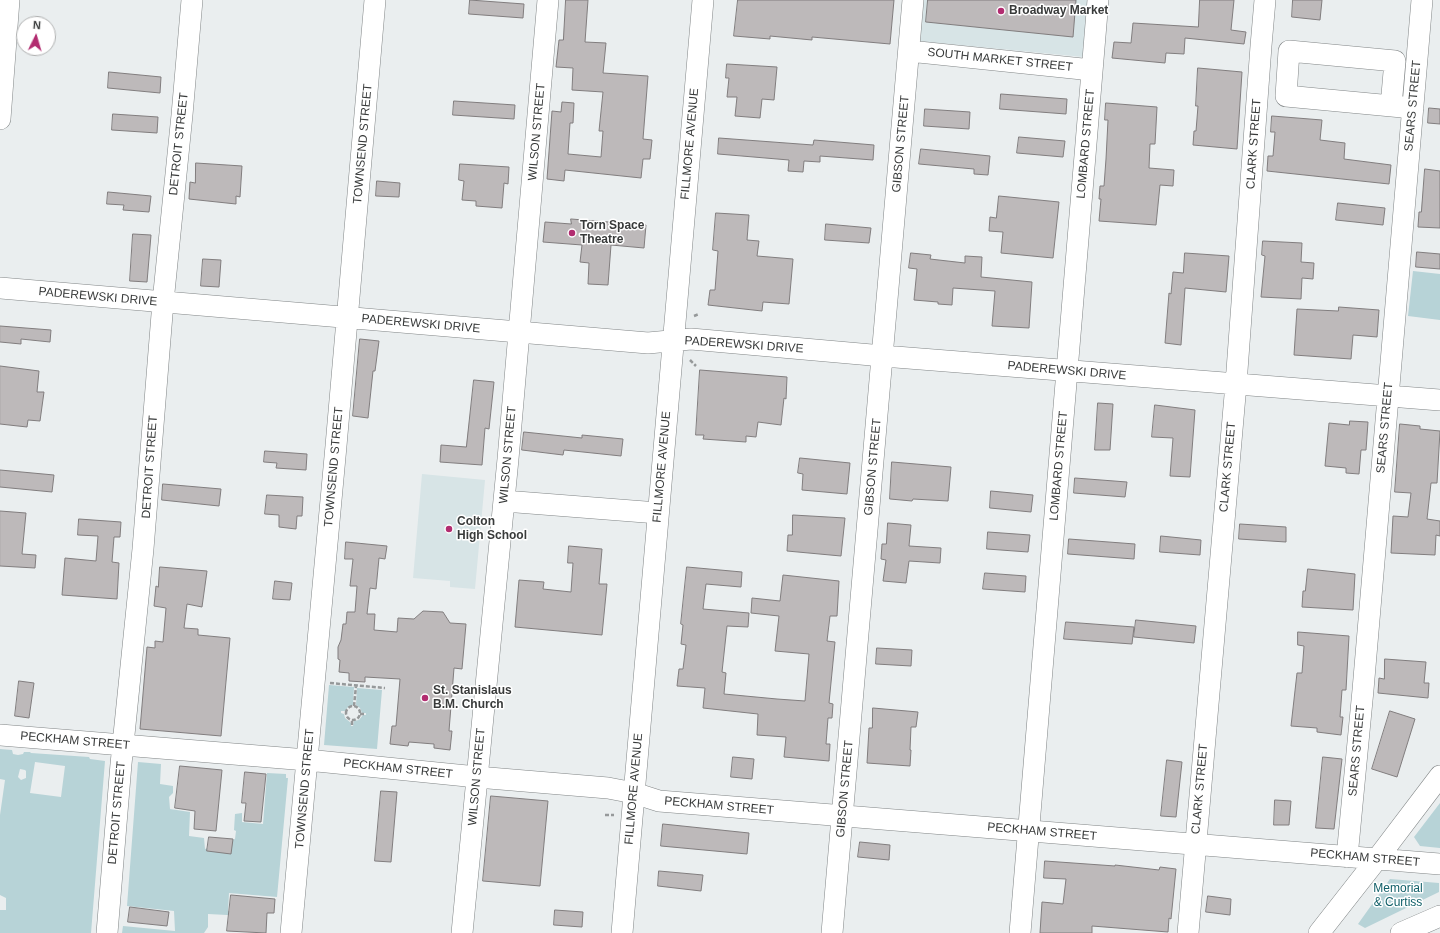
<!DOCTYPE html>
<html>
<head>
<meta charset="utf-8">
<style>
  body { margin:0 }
  #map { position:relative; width:1440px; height:933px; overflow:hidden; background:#eaeeef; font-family:Arial,sans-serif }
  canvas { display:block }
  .north { position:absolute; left:16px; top:16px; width:40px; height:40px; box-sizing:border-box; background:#fff; border:1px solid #afb0b0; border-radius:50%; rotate:5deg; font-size:11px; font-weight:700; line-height:16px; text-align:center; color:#383a3a }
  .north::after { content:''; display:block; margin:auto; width:14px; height:18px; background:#b22c70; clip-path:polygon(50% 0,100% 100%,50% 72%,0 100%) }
</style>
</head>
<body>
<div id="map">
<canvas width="1440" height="933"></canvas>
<div class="north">N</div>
</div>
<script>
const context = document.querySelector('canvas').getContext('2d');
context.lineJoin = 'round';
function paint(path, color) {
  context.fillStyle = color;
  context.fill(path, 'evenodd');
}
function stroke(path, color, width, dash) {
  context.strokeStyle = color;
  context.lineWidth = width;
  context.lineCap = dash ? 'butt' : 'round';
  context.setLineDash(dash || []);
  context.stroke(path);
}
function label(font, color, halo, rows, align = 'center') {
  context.font = font + ' Arial,sans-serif';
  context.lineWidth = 3;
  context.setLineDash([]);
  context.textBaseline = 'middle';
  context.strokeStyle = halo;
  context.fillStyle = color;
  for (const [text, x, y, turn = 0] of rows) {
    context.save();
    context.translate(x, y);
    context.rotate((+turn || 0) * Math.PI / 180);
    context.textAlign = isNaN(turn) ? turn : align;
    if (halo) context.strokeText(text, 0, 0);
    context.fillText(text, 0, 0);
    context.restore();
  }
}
paint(new Path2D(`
  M921,0h168l-5,57 -166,-16z
  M422,474l63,6 -10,109 -25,-2v-6l-37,-3z`), '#d7e4e6');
paint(new Path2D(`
  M1413,271l27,3v46l-32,-4z
  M329,685l25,2 -1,18 -5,2 -3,4h-4v2l3,1 1,4 6,5v3h2l1,-5 5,-1 4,-5h3v-2h-4l-2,-5 -4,-3 1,-17 25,2 -5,59 -53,-4z
  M0,749l12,1 1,4 5,1 5,-1 1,-2h6l1,1 58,4 1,2 15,2 -14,172h-91v-23h6v-12l-6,-3v-80l5,-35 -5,-1zM35,762l30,4 -4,31 -31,-4zM20,769l5,1 1,1v7l-5,2 -3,-3z
  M138,762l23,2 -1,20 13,2v7l-4,4 1,12 20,3 -1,24 15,2 1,11 30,-10 1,-8 -2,-1 1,-16 7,-1v9l21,2 4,-51 19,1v4h2l-11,119 -48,-4 -1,18 18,1v4l-38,-2v13l-4,6h-82l1,-7 52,5 -1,-20 -47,-5z
  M1440,803v45l-20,-2 -6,-9z
  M1390,879l49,4v9l-74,36 -7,-4z`), '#b7d3d7');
const building = new Path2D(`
  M470,0l54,4 -1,14 -54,-4z
  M566,0h22l-3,42 21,1 -3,30 45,3 -5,63 9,1 -2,19h-7l-2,19 -76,-8 -1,11 -17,-2 5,-68 9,1 1,-10 12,1 -1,20h-3l-2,31 33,3 2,-26h-4l4,-39 -31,-2 1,-22 -17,-1 3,-27h4z
  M738,0h156l-4,44 -78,-7v3l-42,-4v3l-36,-3z
  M928,0h148l-3,37 -147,-15z
  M1200,0h34l-3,30 15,2 -2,12 -59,-6 -1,16 -18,-1 -1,10 -53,-5 2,-16 17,1 2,-20 65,4z
  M1293,0h29l-2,20 -28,-3z
  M727,64l50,3 -3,33 -12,-1 -2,19 -25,-2 2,-19h-10l2,-19h-3z
  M1198,68l44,4 -5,77 -44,-4 1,-14h2l2,-25h-2z
  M109,72l52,5 -1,16 -52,-5z
  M1001,94l66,5 -1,15 -66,-5z
  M454,101l61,4 -1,14 -61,-4z
  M1106,103l51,4 -2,37h-5l-1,24 25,2 -1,16 -13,-1 -4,40 -57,-4 2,-22h-2l1,-13h4l2,-27 2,-39h-3z
  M1429,108l11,1v15l-12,-1z
  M925,109l45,3 -1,17 -45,-3z
  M113,114l45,3 -1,16 -45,-3z
  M1272,116l50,4 -2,20 25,3 -1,16 47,6 -2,19 -122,-13 1,-15h5l2,-24h-4z
  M1019,137l46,4 -2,16 -46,-4z
  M719,138l94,7 1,-5 60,5 -1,15 -53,-4v6l-16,-1 -1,11 -15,-1 1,-11 -71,-6z
  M921,149l69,7 -2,19 -14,-1v-5l-55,-5z
  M196,163l46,3 -2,31 -4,-1v8l-47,-5 1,-17 5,1z
  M460,164l49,3 -1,17 -4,-1 -2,25 -26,-2v-5l-14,-1 2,-19 -5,-1z
  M1425,169l15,2v57l-22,-1 1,-15h2z
  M377,181l23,2 -1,14 -23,-1z
  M108,192l43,4 -2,16 -26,-2 1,-5 -17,-1z
  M999,196l60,6 -6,56 -52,-5 2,-21 -14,-1 1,-14 6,1z
  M1338,203l47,5 -2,17 -47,-5z
  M716,213l33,2 -2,25 12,1 -2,15 36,3 -4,45 -26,-2 -1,9 -54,-6 2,-15h5l3,-39 -5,-1z
  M571,219l75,6 -2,23 -33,-3 -3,40 -20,-1 1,-21 -9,-1 2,-17 -39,-3 2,-20 26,2z
  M826,224l45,4 -2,15 -44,-3z
  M133,234l18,1 -4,47 -17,-1z
  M1263,241l39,2 -1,19 13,1 -1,16 -11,-1 -1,21 -40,-2 4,-41 -3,-1z
  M1417,252l23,2v15l-24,-2z
  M911,253l20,2 -1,4 35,4v-7l17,1 -1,20 51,5 -3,46 -37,-2 3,-35 -42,-3 -1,17 -14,-1v-2l-24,-2 3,-31 -8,-1z
  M1185,253l44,3 -3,36 -41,-4 -4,57 -16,-2 4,-50 2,1 2,-22 10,1z
  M203,259l18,1 -2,27 -18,-1z
  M1339,307l40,3 -2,27 -24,-2 -2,24 -57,-4 3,-46 41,2z
  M0,326l51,4 -1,12 -29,-3v5l-21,-2z
  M360,339l19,2 -4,30h-2l-5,47 -15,-2z
  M0,366l39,5 -2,21h7l-4,29 -12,-1 -1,7 -27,-3z
  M700,370l87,7 -1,22 -2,-1 -3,27 -23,-3 -2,15 -10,-1v6l-43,-3 1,-4h-8z
  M474,380l20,2 -5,47 -4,-1 -3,37 -42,-3 1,-17 25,2z
  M1098,403l15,1 -3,46h-15z
  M1155,405l40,5 -5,67 -20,-1 3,-38 -21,-1z
  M1350,421l18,1 -2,28h-5l-2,24 -13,-1v-5l-21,-2 4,-43 20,2z
  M1400,424l20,2v3l20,2 -3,52h-6l-4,36 13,2v15l-4,-1 -1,20 -44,-2 2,-37 15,1 3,-24 -16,-1z
  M524,432l58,6v-3l41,4 -2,17 -57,-6 -1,5 -41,-5z
  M265,451l42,3 -1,16 -30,-2 1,-5 -13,-1z
  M800,458l50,5 -3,31 -45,-4 1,-16 -5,-1z
  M892,462l59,5 -3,34 -35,-2 -1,2 -22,-2z
  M0,470l54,5 -2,17 -52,-5z
  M1075,478l52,4 -2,15 -51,-4z
  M163,484l58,5 -2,17 -57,-6z
  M991,491l42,4 -2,17 -41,-4z
  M267,495l36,2 -1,19h-5l-1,13 -17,-2v-12l-14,-1z
  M0,511l26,2 -4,41 14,1 -1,13 -35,-2z
  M793,515l52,3 -4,38 -54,-5 1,-16h4z
  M79,519l42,3 -1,15h-6l-2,25 7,1 -2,36 -55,-4 3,-37 31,3 2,-25 -20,-1z
  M888,523l23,2 -2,21 32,2 -1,15 -31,-2 -3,22 -23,-2 3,-21 -5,-1 1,-15h4z
  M1240,524l46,3v15l-47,-3z
  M988,532l42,3 -2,17 -41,-3z
  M1161,536l40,4 -1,15 -40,-3z
  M1069,539l66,5 -1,15 -66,-5z
  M346,542l41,4 -2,13 -6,-1 -3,31 -6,-1 -3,26h8l-1,16 23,2 1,-14 16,1 9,-8 20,1 7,11 16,1 -4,45 -8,-1 -5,63h3l-2,19 -16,-2v-4l-25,-2 -1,4 -18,-2 2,-18h4l4,-47 -35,-2v5l-16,-1v-8l-10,-1 1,-12 -2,-1v-12l3,-7 2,-16h3l1,-12h8l2,-26h-7l3,-27h-8z
  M569,546l33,3 -3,35h8l-5,51 -87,-8 4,-47 25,2 -1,7 28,3 2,-29h-5z
  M160,567l47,4 -5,36 -15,-3 -3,24 14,1v6l32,3 -9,98 -81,-7 7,-82 8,1v-7l8,1 3,-34 -12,-2 2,-20 2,1z
  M687,567l55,5 -1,15 -35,-3 -3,25 46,4 -1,14 -21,-1 -5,46 4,1 -2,21 53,5 28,2 4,-47 -34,-3 4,-35 -28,-3 1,-15 28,3 3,-26 56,6 -2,35h-7l-3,25 8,1 -6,61 4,1 -1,14h-4l-2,26h4l-1,17 -45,-4 2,-20 -29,-2 1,-21 -55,-6 2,-20 -28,-2 2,-17h4l3,-24 -5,-1 2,-19 -2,-1z
  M1308,569l47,5 -2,36 -51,-3 1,-16h2z
  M985,573l41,3 -1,16 -42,-3z
  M275,581l17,2 -2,17 -17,-1z
  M1136,620l60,6 -2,17 -60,-6z
  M1066,622l68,5 -2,17 -68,-5z
  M1298,632l51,4 -3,54h-4l-2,27h3l-2,18 -24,-3v-4l-26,-2 6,-53h5l2,-27 -6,-1z
  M877,648l35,2 -1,16 -35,-2z
  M1385,659l41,3 -2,21h5l-1,15 -50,-5 1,-15 5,1z
  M19,681l15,2 -5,35 -14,-2z
  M873,708l45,4 -2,15h-5l-1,23h1l-1,16 -43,-3 2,-35h3z
  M1390,711l25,8 -18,58 -25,-8z
  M733,757l21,2 -2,20 -21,-2z
  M1323,757l19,2 -8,70 -18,-1z
  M1167,760l15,2 -6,55 -15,-1z
  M180,766l42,4 -6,61 -22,-2 1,-18 -20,-3z
  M245,772l21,2 -5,48 -17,-1 2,-18h-4z
  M381,791l16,1 -6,70 -16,-1z
  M491,796l57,5 -8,85 -57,-5z
  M1275,800l16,1 -2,24h-15z
  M663,824l86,9 -2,21 -86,-8z
  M209,837l24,2 -2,15 -24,-3z
  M860,842l30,3 -1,15 -31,-3z
  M1045,861l70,5v-1l44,5 1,-3 16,2 -5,50 -2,-1 -1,14 -76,-6v7h-52l2,-31 21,2 3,-25 -22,-1z
  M659,871l44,4 -2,16 -43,-5z
  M231,895l44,4 -1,14h-7l-1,20 -39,-2z
  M1208,896l23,3 -1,16 -24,-3z
  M130,907l39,5 -2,14 -39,-4z
  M555,910l28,2 -1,15 -28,-2z`);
paint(building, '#bdb9ba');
stroke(building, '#817d7e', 1);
const minor = new Path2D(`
  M909,51l183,19
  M1391,106l4,-45 -106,-10 -3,45 127,12
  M0,119l9,-119
  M0,288l648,55 43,-4 192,17 557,44
  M504,501l154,12
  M0,735l307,25 170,17 131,11 26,5 25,8 781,63
  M1347,857l16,-167 59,-690
  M107,933l14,-169 22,-215 20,-247 19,-187 10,-115
  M291,933l45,-487 39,-446
  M462,933l46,-474 40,-459
  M622,933l81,-933
  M832,933l81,-933
  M1020,933l78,-933
  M1188,933l48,-549 25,-338 4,-46
  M1319,933l58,-74 63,-83
  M1401,933l39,-17`);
stroke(minor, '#818586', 22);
stroke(new Path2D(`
  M694,316l5,-2
  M690,360l6,6
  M330,683l55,5
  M354,706l2,-20
  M346 713a7 7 0 1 1 14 0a7 7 0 1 1-14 0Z
  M360,714h5
  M352,725v-5
  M605,815h9`), '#96999a', 2.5, [4, 2]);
stroke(minor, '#fff', 21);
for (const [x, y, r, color] of [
  [1001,11,4,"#b22c70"],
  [572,233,4,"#b22c70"],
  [449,529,4,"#b22c70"],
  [425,698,4,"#b22c70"]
]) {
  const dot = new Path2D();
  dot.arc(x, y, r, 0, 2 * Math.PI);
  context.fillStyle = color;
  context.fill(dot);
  stroke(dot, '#fff', 1.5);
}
label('bold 12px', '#383a3a', '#fff', [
  ["Broadway Market",1009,11],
  ["Torn Space",580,226],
  ["Theatre",580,240],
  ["Colton",457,522],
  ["High School",457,536],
  ["St. Stanislaus",433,691],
  ["B.M. Church",433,705]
], 'left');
label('12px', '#383a3a', '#fff', [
  ["SOUTH MARKET STREET",1000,60,6],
  ["SEARS STREET",1413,106,-85],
  ["WILSON STREET",537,132,-85],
  ["DETROIT STREET",179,144,-84],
  ["TOWNSEND STREET",363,144,-85],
  ["FILLMORE AVENUE",690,144,-85],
  ["GIBSON STREET",901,144,-85],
  ["LOMBARD STREET",1086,144,-85],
  ["CLARK STREET",1254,144,-86],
  ["PADEREWSKI DRIVE",98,297,5],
  ["PADEREWSKI DRIVE",421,324,5],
  ["PADEREWSKI DRIVE",744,345,4],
  ["PADEREWSKI DRIVE",1067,371,5],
  ["SEARS STREET",1385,428,-85],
  ["WILSON STREET",508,455,-85],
  ["LOMBARD STREET",1059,466,-85],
  ["DETROIT STREET",150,467,-86],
  ["TOWNSEND STREET",334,467,-85],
  ["FILLMORE AVENUE",662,467,-85],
  ["GIBSON STREET",873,467,-85],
  ["CLARK STREET",1228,467,-85],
  ["PECKHAM STREET",75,741,5],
  ["SEARS STREET",1357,751,-85],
  ["PECKHAM STREET",398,769,6],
  ["WILSON STREET",477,777,-85],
  ["TOWNSEND STREET",305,789,-85],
  ["FILLMORE AVENUE",634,789,-85],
  ["GIBSON STREET",845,789,-85],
  ["CLARK STREET",1200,789,-85],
  ["PECKHAM STREET",719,806,5],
  ["DETROIT STREET",117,813,-85],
  ["PECKHAM STREET",1042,832,5],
  ["PECKHAM STREET",1365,858,5]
]);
label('12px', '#105f68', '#fff', [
  ["Memorial",1398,889],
  ["& Curtiss",1398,903]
]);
</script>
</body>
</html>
